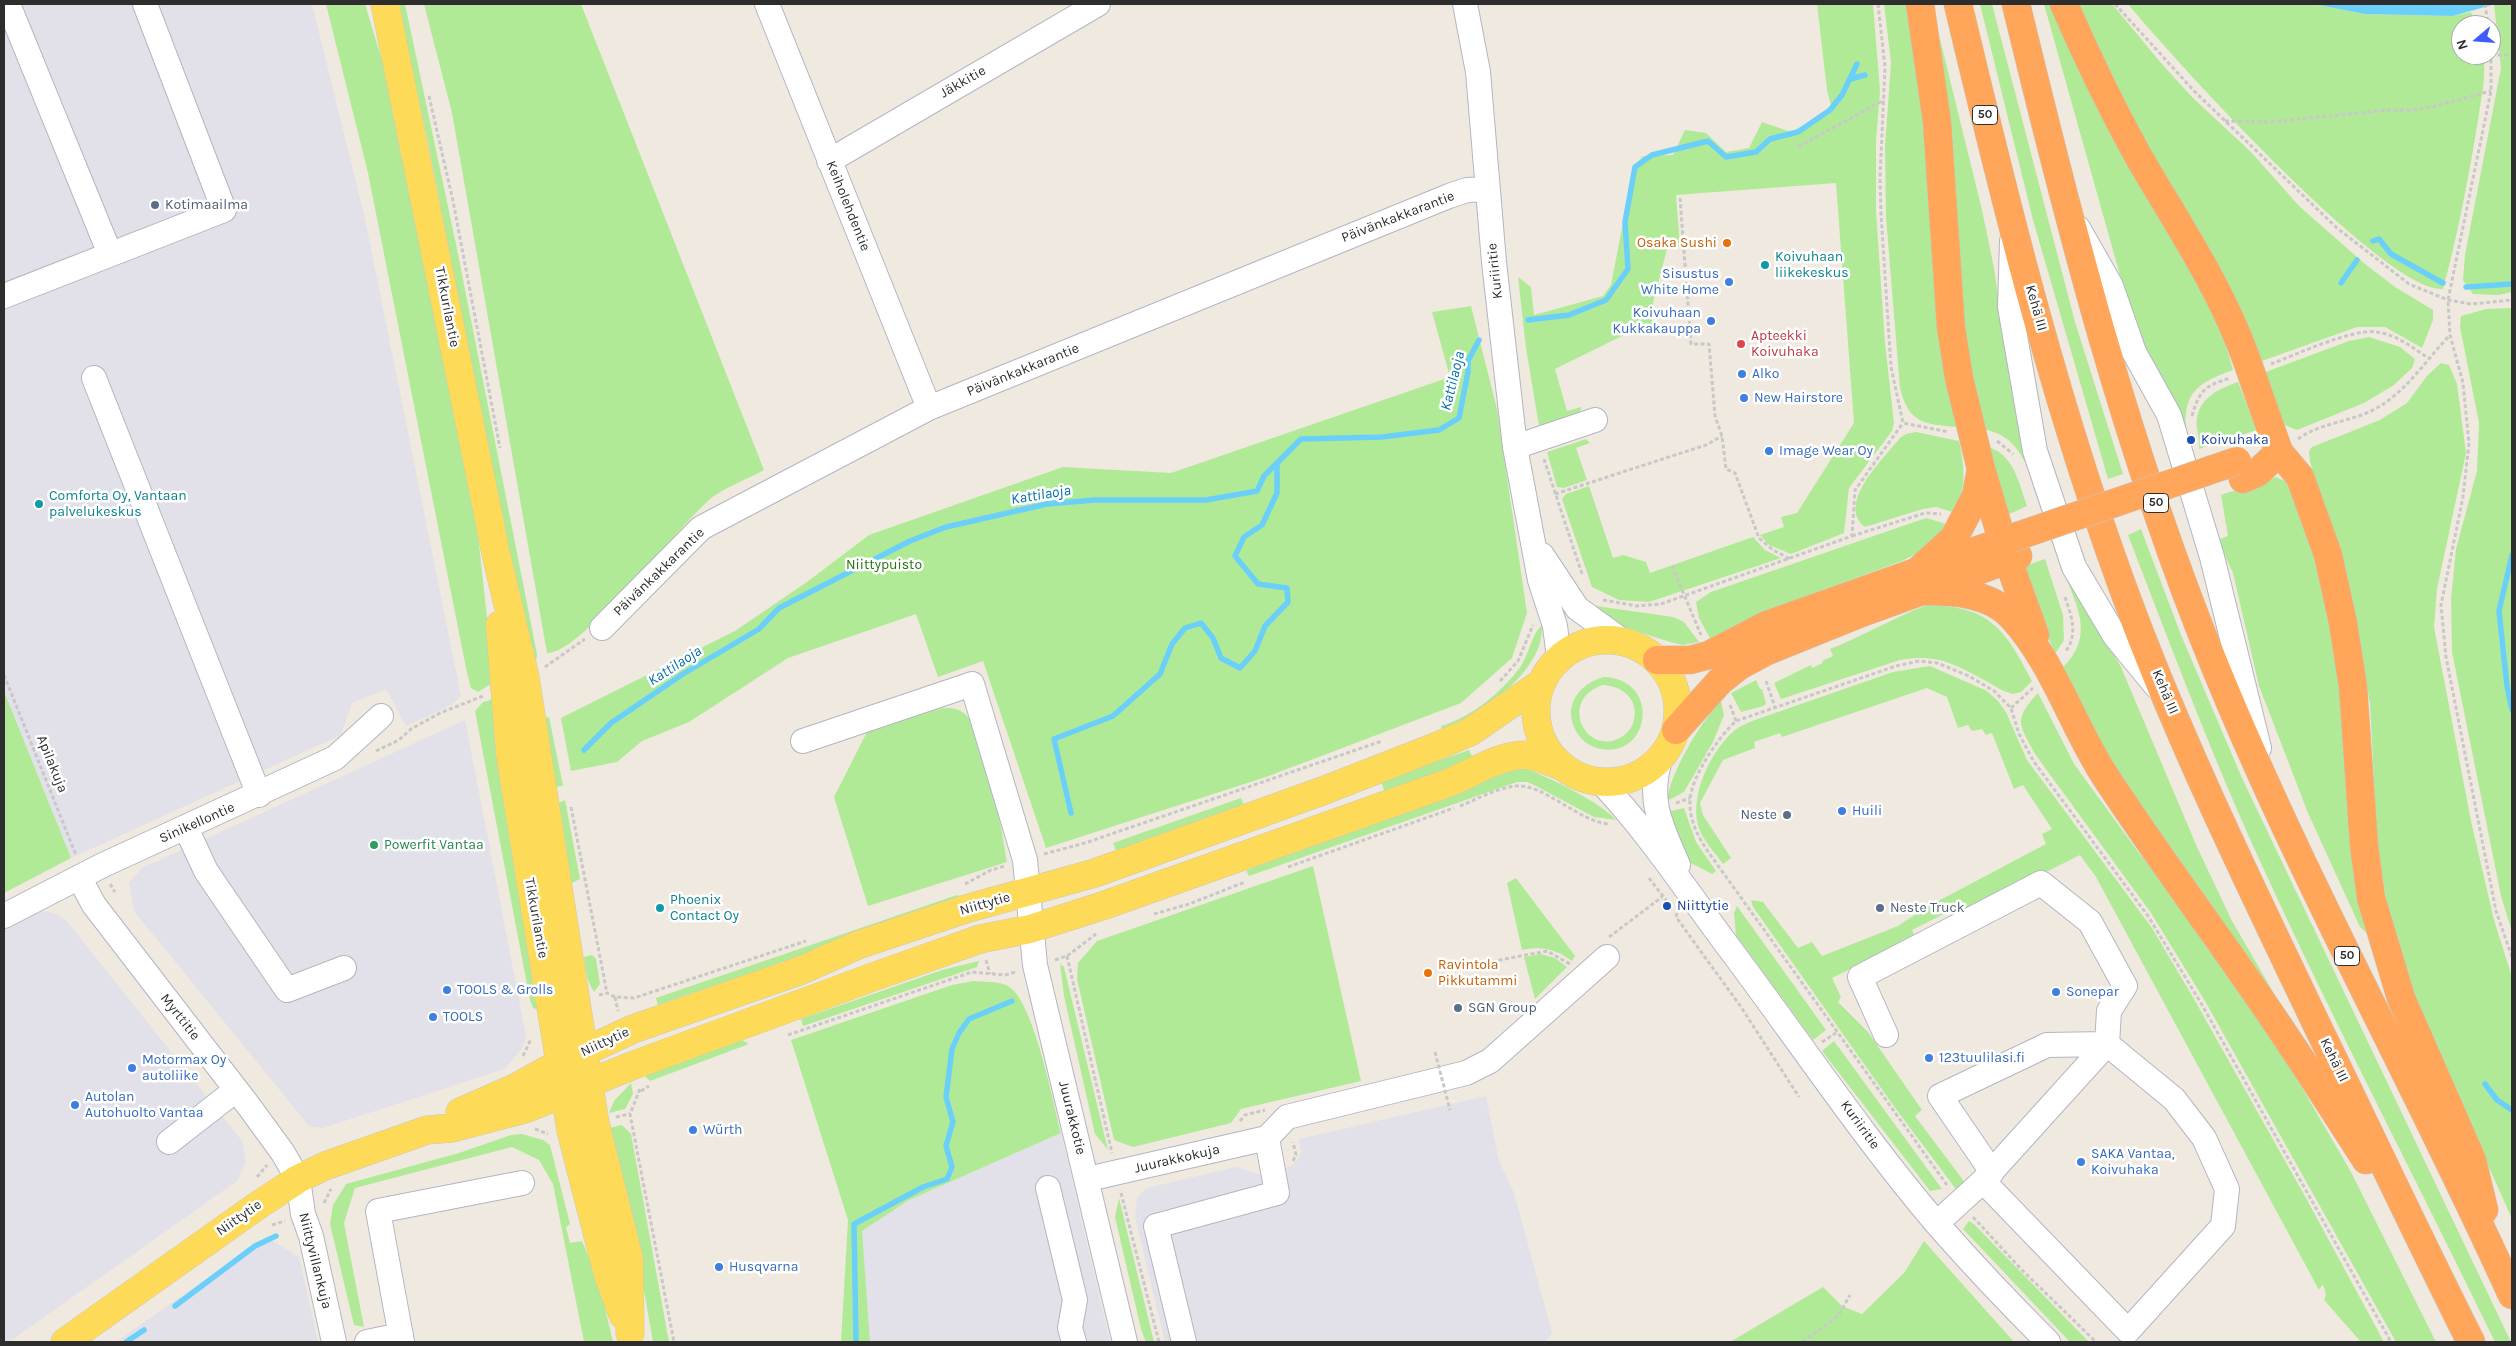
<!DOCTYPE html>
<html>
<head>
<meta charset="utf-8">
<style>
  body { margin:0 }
  #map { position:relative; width:2516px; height:1346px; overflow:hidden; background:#f0e9df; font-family:Karla,sans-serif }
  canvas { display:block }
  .frame { position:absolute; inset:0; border:5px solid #2d2d2d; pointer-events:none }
  .north { position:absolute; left:2451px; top:15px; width:50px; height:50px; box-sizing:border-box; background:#fff; border:1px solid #ababab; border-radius:50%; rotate:252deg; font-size:14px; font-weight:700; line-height:20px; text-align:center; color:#2d2d2d }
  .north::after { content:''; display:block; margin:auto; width:18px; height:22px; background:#3c5cff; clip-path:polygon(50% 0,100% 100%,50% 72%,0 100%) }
</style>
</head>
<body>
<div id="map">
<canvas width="2516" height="1346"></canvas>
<div class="frame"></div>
<div class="north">N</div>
</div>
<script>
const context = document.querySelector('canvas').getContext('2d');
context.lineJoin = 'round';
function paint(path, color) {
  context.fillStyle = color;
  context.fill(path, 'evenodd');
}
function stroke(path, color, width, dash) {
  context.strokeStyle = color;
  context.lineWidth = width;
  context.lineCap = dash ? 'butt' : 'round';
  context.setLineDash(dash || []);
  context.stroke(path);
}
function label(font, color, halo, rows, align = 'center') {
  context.font = font + ' Karla,sans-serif';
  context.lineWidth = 5;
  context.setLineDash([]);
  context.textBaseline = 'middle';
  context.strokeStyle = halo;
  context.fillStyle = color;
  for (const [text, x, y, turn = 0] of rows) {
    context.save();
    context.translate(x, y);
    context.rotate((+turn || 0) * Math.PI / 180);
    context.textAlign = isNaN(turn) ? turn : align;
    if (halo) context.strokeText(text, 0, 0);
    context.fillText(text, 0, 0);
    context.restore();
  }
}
paint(new Path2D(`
  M4,4h308l53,215 96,477 -10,9 -45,21 -20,-37 -34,14 -11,32 -270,123 -67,-167z
  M465,720l61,316 -4,13 -18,20 -181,59 -14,-2 -175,-215 -5,-28 13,-15z
  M40,911l14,2 12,7 176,221 4,21 -9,19 -228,161h-5v-413z
  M1486,1096l13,65 15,32 38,140 -7,9h-380l-30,-125 2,-18 5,-7 9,-5 85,-20 25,8 12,-3 18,-6 7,-6 3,-8 -2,-13z
  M1061,1133l49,209h-240l-9,-111 48,-31z
  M266,1237l33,20 19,85h-202z`), '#e2e0e8');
paint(new Path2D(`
  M326,4h39l22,73 90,449 17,156 -16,10 -7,-4 -4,-15 -99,-500z
  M397,4h8l52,245 80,405 -1,9 -6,3 -102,-524z
  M424,4h157l183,466c-16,9 -43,19 -56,31 -30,26 -128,154 -161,152l-95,-540z
  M1817,4h56l7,87 -4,50v70l9,132 9,80 -2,8 -43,57 -5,45 -53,21 -22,-9 -9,-10 24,-8 -3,-10 16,-4 57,-90 -18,-240 -160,12 4,52 -13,2 -16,62 2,18h-13l-2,7 -12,-2 -71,35 12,42 14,-4v3l-3,3 -39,13 -13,-78 -8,-71 13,10 3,28 69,-19 8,-11 23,-119 9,-10 30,-1 12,-25 21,3 20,19 23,-4 13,-26 29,10 41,-22 -5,-20z
  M1884,4h27l46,423c-33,-3 -48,-3 -57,-39l-14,-171 -1,-71 6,-84z
  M1980,4h12l83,318 48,152 -15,5 -75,-259z
  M2044,4h7l169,321 13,45c-30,11 -50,20 -47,57l-5,1 -35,-78 -18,-46z
  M2074,4h38l49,59 31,34 60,56 47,53 66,58 30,23 38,23v10l-11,28 -37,-21h-28l-98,35 -122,-228z
  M2128,4h185l52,10 88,2 18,-4 5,13h-15v30h22c4,21 -2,43 -5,65 -9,56 -20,114 -35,169 -58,4 -273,-234 -315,-285z
  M2494,4h18v288l-13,3 -26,-1 -10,-14 2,-25 36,-187z
  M1933,21l7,18 42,171 12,58 22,149 15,44 -6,1c-13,-23 -21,-28 -45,-34l-16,-79z
  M1471,306l26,103 30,204 -15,45 -51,45 -195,74 -220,71 -63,-187 -45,16 -22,-63 -128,44 -99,64 -47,19 -25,21 -46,9 -10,-53 174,-87 72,-49 62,-47 194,-68 108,6 279,-96 -18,-65z
  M2512,308v624l-11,-36 -49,-244 -1,-53 5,-50 21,-78 2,-48 -19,-96 1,-11 25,-7z
  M2369,337l31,10 15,12 -3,9 -18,17 -30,18 -67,27 -12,-5 -12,-22 -10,-30 86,-32z
  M2441,363l8,2 8,19 9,69 -29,136 -3,38 37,194 23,99 18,57v242l-94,-211 -28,-83 -13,-85 -7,-137 -16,-83 -22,-86 -22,-72 -1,-11 3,-4 68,-27 27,-17 20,-27z
  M2238,382l19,48 -58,19c1,-7 -1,-13 -2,-20 -3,-28 18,-39 41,-47z
  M1916,432l43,9c6,29 7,43 -3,72l-20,-6 -13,2 -58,18c-30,-23 20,-70 35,-89l6,-4z
  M1586,439l4,4 -14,5 11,32 -23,8 -7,-1 -10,-35z
  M1985,446c29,7 33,35 42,60l-20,9z
  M2276,477l13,6 28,73 21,95 30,283 -8,-7 -52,-114 -49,-127 -26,-113 -15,-33 10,-4 -7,-41z
  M1589,486l24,72 10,-3 23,7 4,11 103,-36 12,13 16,8 -132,44 -30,-2 -27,-13 -30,-88 4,-5z
  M1926,518l24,7 -24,24 -24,12 -104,38 -68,29 -19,12 -12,-22 -3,-16 15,-10z
  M2141,529l40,106 61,143 269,564h-16c-84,-174 -175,-345 -253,-521 -41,-94 -77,-190 -114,-286z
  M2045,559l18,56 1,25 -9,14 -30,-74 -3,-13z
  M2068,576l53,91 76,180 35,74 58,100 -153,-210 -76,-142c32,-30 19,-56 5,-91z
  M1927,605c63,1 78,24 105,76l-11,11 -8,2c-9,-2 -17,-7 -25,-12 -32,-17 -50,-29 -88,-22l-119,39 -7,-16 37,-18 1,3 11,-5 -1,-2 11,-5 -3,-7c33,-13 63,-31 97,-44z
  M1596,606l77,11 11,5 15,20 -16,3 -13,-3 -50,-16 -27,-18z
  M1542,626c2,47 -63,88 -99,105l-2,-5c31,-9 61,-34 80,-60 7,-10 13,-37 21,-40z
  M1930,666l57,25 11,10 8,11 21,48 125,168 42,71 112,199 78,144h-23l-37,-42 2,-5 -2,-8 -2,-2 -3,5 -223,-413 -16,-22 -118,59 -4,-7 -46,23 3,7 -83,41 9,19 -3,5 30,30 54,78 -7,6 51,68 -8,5 -3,-1 -62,-83 -140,-198 -2,-7 12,2 35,46 14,-6 10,14 76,-30 27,-18 121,-64 -4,-10 10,-5 -29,-44 -9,4 -22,-56 -6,2 -4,-6 -10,2 -4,-6 -10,3 -11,-31 -20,-9 -145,49 -2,-4 -26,9 1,6 -32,12 -23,43 3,12 28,43 -8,6c-9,-13 -21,-24 -25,-39 -8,-31 13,-75 37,-95 5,-4 11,-6 17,-9l141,-49z
  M1604,677c57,2 47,81 -3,72 -11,-2 -21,-9 -26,-20 -12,-24 5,-46 29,-52zM1603,685c19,1 36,14 31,35 -2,8 -7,14 -14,18 -35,18 -62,-39 -17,-53z
  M1756,680l4,9h2l4,14 -2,3 -23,6 -10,-19z
  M4,691l67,167 -67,35z
  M2038,693l36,71 65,89 55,68 100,153 57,98 85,170h-40l-191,-341 -54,-88 -116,-159c-16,-30 -22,-34 3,-61z
  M494,699l47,312 -8,-3 -3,-8 -55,-289 8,-9z
  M1721,701l3,14 -11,27 -29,50 -17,9c3,-28 34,-80 54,-100z
  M943,708c8,0 15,0 22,6 22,18 37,118 42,148l-139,44 -34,-109 34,-67z
  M549,717l14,69 -10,1 -15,-67z
  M1469,750l5,10 -89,33 -4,-12z
  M1523,768c19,5 82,37 93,52l-22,-3 -58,-31 -9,-4h-10l-268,94 -3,-5 24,-12 236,-88z
  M1241,798l3,8 -128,45 -3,-8z
  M565,800l15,79 -8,4 -13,-37 -2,-42z
  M1684,808l12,34 20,29 -4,3 -23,-12 -23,-50z
  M1313,866l48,215 -120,28 -10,14 -98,24 -19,-7 -37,-161 1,-16 19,-22z
  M1516,878l59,78 -3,5c-17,-12 -30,-15 -50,-11l-15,-67z
  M957,895l3,1 1,4 -303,105 -2,-7z
  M1737,906l89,124 -13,10 -77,-105 -2,-22z
  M1541,954l14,4 12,9 -32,32 -11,-42z
  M592,955l4,4 4,25 -6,8c-7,-10 -9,-24 -10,-35z
  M979,961l-2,6 -174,59 -2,-7 141,-49z
  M1060,964l4,3 44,183 -13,-16 -31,-138z
  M973,981c10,1 26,0 35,5 26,15 45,116 53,147l-152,67 -47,31 8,111h-29l7,-122 -57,-180 161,-55z
  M740,1039l9,5 -99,37 -6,-6z
  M1834,1041l108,148 -12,2 -108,-140z
  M631,1083l2,11 -8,15 -16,4 5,-12z
  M622,1125l9,9 38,208h-16l-13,-74 -31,-140z
  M522,1134l21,6 7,5 20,79 -4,3 4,16 12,-2 17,41 14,60h-29l-31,-158 -14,-24 -27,-13 -157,41 -11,35 20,104 -10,-2 -24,-101 3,-19 13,-21 113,-31 52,-18z
  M1119,1198l35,144h-8l-5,-13 -26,-112z
  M1969,1221l5,3 115,118h-19l-107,-113z
  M1924,1241l90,101h-284l93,-55 19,19 20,8 42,-41z`), '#b1ea97');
paint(new Path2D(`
  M2313,4h182l-42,12 -88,-2z`), '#6ad0f9');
stroke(new Path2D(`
  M1851,79l14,-4
  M2373,241l6,-2 12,15 52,29
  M2341,283l16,-23
  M2466,287l46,-3
  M1528,320l41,-5 37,-15 22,-31 -3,-47 10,-55 17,-12 56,-14 18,16 30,-5 14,-13 28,-7 32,-22 12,-15 15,-31
  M2512,555l-13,56 8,75 5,24
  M584,750l27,-27 72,-49 76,-45 20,-21 131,-67 36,-14 101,-23 48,-4h111l51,-9 7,-15 37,-37 81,-2 57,-7 20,-12 9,-46v-11l11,-21
  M1071,813l-17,-74 59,-23 47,-42 12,-30 13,-16 16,-5 12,15 8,20 19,10 15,-17 10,-25 23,-24 -1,-14 -29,-4 -23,-28 9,-19 18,-12 15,-32v-29
  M2485,1084l12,16 15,10
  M175,1306l80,-60 21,-10
  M126,1342l18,-12
  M856,1342l-2,-118 69,-37 24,-8 5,-12 -6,-21 7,-24 -7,-25 6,-48 7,-16 10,-14 43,-18`), '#6ad0f9', 5.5);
const minor = new Path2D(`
  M8,4l102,250
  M767,4l162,404
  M1465,4l13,68 16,190 21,185 25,133 15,46 4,32
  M829,161l269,-157
  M2078,228l33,58 23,66 35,63 43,142 47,191
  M2012,241l-2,66 25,144 39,116 41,69 42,51
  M4,296l220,-86 -79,-206
  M94,378l165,417
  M1515,447l80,-27
  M1542,555l35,53 44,32
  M602,628l99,-100 228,-120 520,-212 18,-6 20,-1
  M803,741l169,-57 53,176 10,105 90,377
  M1660,760c-13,42 2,67 18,105
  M1601,782c48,51 87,111 129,167 69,92 133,188 207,275 36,41 73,80 111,118
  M186,828l20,43 81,119 57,-22
  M80,879l14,26 154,200 35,48 15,26 5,35 8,22 23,106
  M4,916l97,-50 234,-108 46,-42
  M1886,1035l-26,-58 181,-94 49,39 35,64 -16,25 -2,33 -124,137 -46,42
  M169,1142l67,-52
  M1088,1179l179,-41
  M1983,1181l145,150 95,-105 4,-37 -23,-51 -30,-39 -67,-55 -60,1 -107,51 52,76
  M1048,1188l27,112 -5,28 4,14
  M367,1342l34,-7
  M402,1342l-24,-131 144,-28
  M1184,1342l-28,-116 121,-33 -10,-55 20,-21 179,-44 24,-12 117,-104`);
const major = new Path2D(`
  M385,4l111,550 29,123 70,446 34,136 1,74
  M500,625l10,129 61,377 37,144 15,40
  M1536 711a71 71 0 1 1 142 0a71 71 0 1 1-142 0Z
  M460,1112l57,-25 43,-24 73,-34 169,-59 56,-25 111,-37 126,-35 230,-83 110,-43 35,-15 70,-48
  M65,1342l192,-136 41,-27 27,-13 102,-36 25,-2 73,-19 109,-44 239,-88 107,-38 50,-10 75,-24 346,-123c23,-10 50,-28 76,-27 11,1 23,7 34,11`);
const highway = new Path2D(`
  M1958,4c49,206 100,413 175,611 52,137 117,270 180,402 53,109 104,218 158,325
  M2016,4c54,223 111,447 198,660 88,216 202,419 298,631
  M2064,4c22,51 46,101 73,150 39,68 84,133 110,207
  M2254,381l25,71 21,25 28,78 15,68 10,64 11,158 7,53 30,100 71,162 12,50
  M1982,472l26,88 27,75
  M2243,479l14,-6 22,-21
  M1917,572l37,-34 22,-42 5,-27 -22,-91 -8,-50 -14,-206 -17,-118
  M1924,591c30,0 66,2 88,26 42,46 60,108 93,159 59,90 124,175 183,264 27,40 52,80 78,120
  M1657,660h33l19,-5 58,-30 245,-87
  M1676,730l44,-49 19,-15 28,-15 94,-38 157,-57`);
stroke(minor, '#b3b5c2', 26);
stroke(major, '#c8c8c8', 29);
stroke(highway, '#c8c8c8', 29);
stroke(new Path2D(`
  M1878,4l7,63 -5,111 1,36 10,153 12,56 46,9
  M2115,4l80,88 142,136 72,56 39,16 23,4 41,-4
  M2485,4l3,21
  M2491,53v38l-43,209 2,35 13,48 6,60 -6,54 -22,108 5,52 50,254 16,46
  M2491,55h21
  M429,96l24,105 47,247
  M2225,121l45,1 119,-12c34,3 69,-11 102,-19
  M1798,147l86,-47
  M1680,198l11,146h18l6,72 7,20 4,33 9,4 24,65 14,12 17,9
  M2271,364c24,-9 82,-36 106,-32 20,3 35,15 51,26
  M2192,416c7,-26 14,-31 39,-38
  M2298,439c21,-16 52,-17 75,-29 33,-17 52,-49 77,-75
  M1997,441l16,13
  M1544,459l38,115
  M1555,494l151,-49 16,-9
  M1852,536l73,-23 16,1
  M1672,566l29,69
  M2065,597c6,18 14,38 0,55
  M1603,600l34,6 24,-2 191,-68 3,-46 48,-67
  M545,667l40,-28
  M4,675l72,180
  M1500,681l18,-20 15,-36
  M1766,681l9,26
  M1730,705l6,16
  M2011,708l22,-20
  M376,751l23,-11 12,-11 29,-16 43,-17
  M1676,803l14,-5
  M1460,806c17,-7 37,-18 56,-20 27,-3 63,36 93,38
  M571,807l36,186
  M1044,854l41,-11 297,-102
  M1288,867l166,-59
  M1649,878l20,26
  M110,884l5,8
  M965,884l26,-14 14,-4
  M1677,913l-1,4 65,90 58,90
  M1154,914l35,-10 56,-22
  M1609,937l53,-40
  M1067,956l45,197
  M986,960l4,14
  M1055,960l12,-4 29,-22
  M1473,965l74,-14 23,13
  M599,995l8,-2 8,4 19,1 172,-57
  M615,997l3,14
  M788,1035l184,-63 33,3 11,-3
  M1822,1042l14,-9
  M523,1056l8,-17
  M640,1089l-10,25 44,228
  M641,1091l8,-5
  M616,1117l14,-3
  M1240,1121l5,-6 20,-5
  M535,1129l13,5
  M1293,1161l3,-6 -3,-13
  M257,1177l10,-12
  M1947,1185l-238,-332c-11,-16 -20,-33 -19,-53 1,-23 30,-65 46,-79l160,-55 23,-5 18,2 32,13 25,15 17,17 8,26 15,28 114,154 53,87 190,339
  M1121,1193l38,149
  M324,1203l7,-14
  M1973,1217l49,53 74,72
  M272,1225l13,-4
  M1803,1342l35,-26 12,-21`), '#c8c8c8', 3, [4, 2.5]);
stroke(minor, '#fff', 24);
stroke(major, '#fdda57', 28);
stroke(highway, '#ffa65a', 28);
const highwayBridge = new Path2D(`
  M2247,361l7,20
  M2012,538l225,-77`);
stroke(highwayBridge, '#c8c8c8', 29, []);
stroke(new Path2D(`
  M1435,1052l15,58`), '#c8c8c8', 3, [4, 2.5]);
stroke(highwayBridge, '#ffa65a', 28);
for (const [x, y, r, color] of [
  [155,205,5,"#5c6f8a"],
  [1727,243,5,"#e8710a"],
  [1765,265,5,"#0f9aa8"],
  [1729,282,5,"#3f7fe0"],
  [1711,321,5,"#3f7fe0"],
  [1741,344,5,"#e0444e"],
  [1742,374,5,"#3f7fe0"],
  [1744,398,5,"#3f7fe0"],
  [2191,440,5,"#1a4fb4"],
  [1769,451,5,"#3f7fe0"],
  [39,504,5,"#0f9aa8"],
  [1842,811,5,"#3f7fe0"],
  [1787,815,5,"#5c6f8a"],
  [374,845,5,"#2e9e5b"],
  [1667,906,5,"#1a4fb4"],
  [660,908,5,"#0f9aa8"],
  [1880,908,5,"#5c6f8a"],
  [1428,973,5,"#e8710a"],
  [447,990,5,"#3f7fe0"],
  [2056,992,5,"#3f7fe0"],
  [1458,1008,5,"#5c6f8a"],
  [433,1017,5,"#3f7fe0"],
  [1929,1058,5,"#3f7fe0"],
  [132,1068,5,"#3f7fe0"],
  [75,1105,5,"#3f7fe0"],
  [693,1130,5,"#3f7fe0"],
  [2081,1162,5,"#3f7fe0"],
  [719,1267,5,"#3f7fe0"]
]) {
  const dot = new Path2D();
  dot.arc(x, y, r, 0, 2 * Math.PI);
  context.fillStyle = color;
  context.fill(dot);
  stroke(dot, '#fff', 2);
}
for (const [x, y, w] of [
  [1985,115,25],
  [2156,503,25],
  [2347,956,25]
]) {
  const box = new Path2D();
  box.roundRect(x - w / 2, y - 9.5, w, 19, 4);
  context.fillStyle = '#fff';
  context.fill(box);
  stroke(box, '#2d2d2d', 1);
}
label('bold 12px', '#2d2d2d', null, [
  ["50",1985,115],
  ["50",2156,503],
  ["50",2347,956]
]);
label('14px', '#2d2d2d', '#fff', [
  ["Jäkkitie",963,82,-30],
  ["Keiholehdentie",848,206,68],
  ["Päivänkakkarantie",1398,217,-21],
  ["Kuriiritie",1495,271,-96],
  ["Tikkurilantie",447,307,79],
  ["Kehä III",2036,308,74],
  ["Päivänkakkarantie",1023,370,-22],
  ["Päivänkakkarantie",659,572,-44],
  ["Kehä III",2165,692,67],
  ["Apilakuja",52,764,68],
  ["Sinikellontie",197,823,-24],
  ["Niittytie",985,904,-16],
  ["Tikkurilantie",536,918,80],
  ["Myrttitie",180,1017,52],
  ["Niittytie",605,1042,-25],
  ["Kehä III",2334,1060,64],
  ["Juurakkotie",1072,1118,76],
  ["Kuriiritie",1860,1125,54],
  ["Juurakkokuja",1177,1159,-13],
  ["Niittytie",239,1218,-35],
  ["Niittyvillankuja",315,1261,76]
]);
label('14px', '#4e5e75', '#fff', [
  ["Kotimaailma",165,205],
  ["Neste",1777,815,"right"],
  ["Neste Truck",1890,908],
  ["SGN Group",1468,1008]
], 'left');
label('14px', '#c56008', '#fff', [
  ["Osaka Sushi",1717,243],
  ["Ravintola",1438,965,"left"],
  ["Pikkutammi",1438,981,"left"]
], 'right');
label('14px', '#0d838f', '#fff', [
  ["Koivuhaan",1775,257],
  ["liikekeskus",1775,273],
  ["Comforta Oy, Vantaan",49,496],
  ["palvelukeskus",49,512],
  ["Phoenix",670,900],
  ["Contact Oy",670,916]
], 'left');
label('14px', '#366cbe', '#fff', [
  ["Sisustus",1719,274,"right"],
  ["White Home",1719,290,"right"],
  ["Koivuhaan",1701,313,"right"],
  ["Kukkakauppa",1701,329,"right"],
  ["Alko",1752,374],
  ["New Hairstore",1754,398],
  ["Image Wear Oy",1779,451],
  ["Huili",1852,811],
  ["TOOLS & Grolls",457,990],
  ["Sonepar",2066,992],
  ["TOOLS",443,1017],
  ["123tuulilasi.fi",1939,1058],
  ["Motormax Oy",142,1060],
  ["autoliike",142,1076],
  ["Autolan",85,1097],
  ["Autohuolto Vantaa",85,1113],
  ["Würth",703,1130],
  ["SAKA Vantaa,",2091,1154],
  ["Koivuhaka",2091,1170],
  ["Husqvarna",729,1267]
], 'left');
label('14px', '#be3a42', '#fff', [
  ["Apteekki",1751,336],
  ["Koivuhaka",1751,352]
], 'left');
label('14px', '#164399', '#fff', [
  ["Koivuhaka",2201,440],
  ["Niittytie",1677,906]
], 'left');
label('14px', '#267315', '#fff', [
  ["Niittypuisto",884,565]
]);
label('14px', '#27864d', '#fff', [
  ["Powerfit Vantaa",384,845]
], 'left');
label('italic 15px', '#026ead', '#fff', [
  ["Kattilaoja",1453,381,-76],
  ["Kattilaoja",1041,495,-9],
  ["Kattilaoja",675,666,-33]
]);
</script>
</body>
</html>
